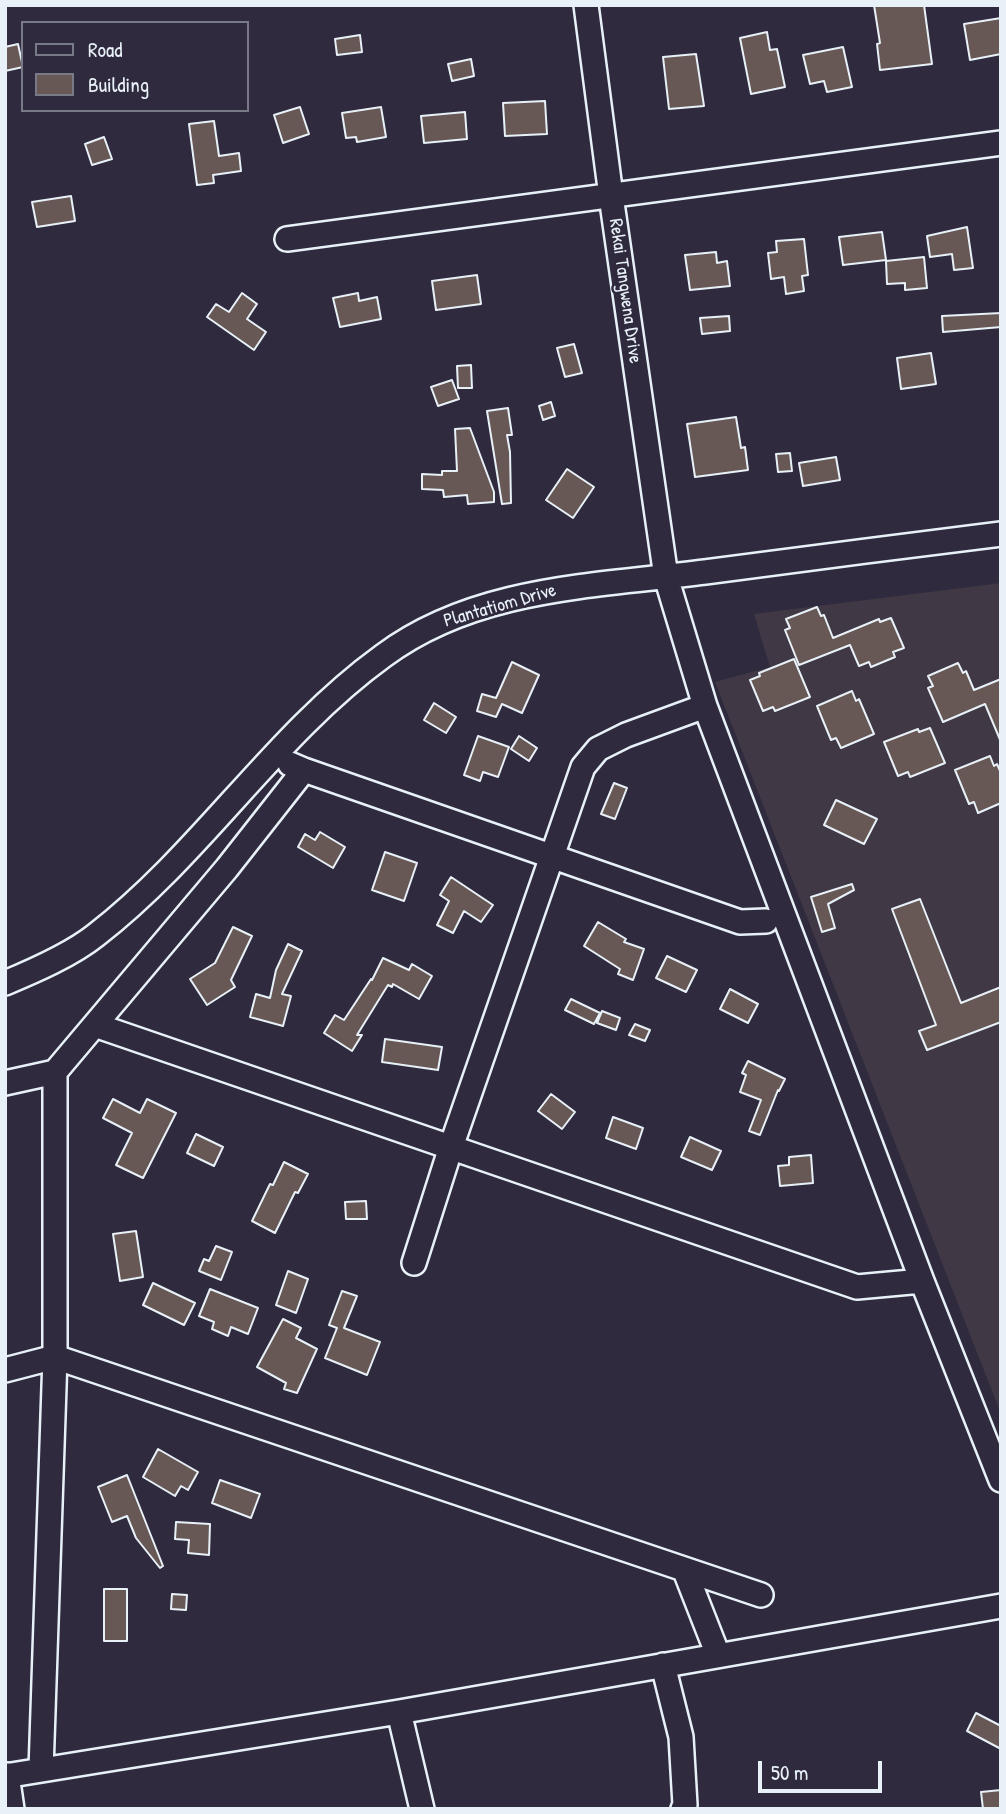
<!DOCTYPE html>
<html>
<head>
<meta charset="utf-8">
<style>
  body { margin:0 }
  #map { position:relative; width:1006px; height:1814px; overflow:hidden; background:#2f2a3d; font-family:"Patrick Hand",sans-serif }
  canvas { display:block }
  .frame { position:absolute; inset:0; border:7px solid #e8f1f8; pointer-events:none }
  .legend { position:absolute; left:21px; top:21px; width:228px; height:91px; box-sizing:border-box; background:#2f2a3d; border:2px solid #797a88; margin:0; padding:9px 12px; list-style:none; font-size:21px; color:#e8f1f8 }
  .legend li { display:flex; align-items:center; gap:14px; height:35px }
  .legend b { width:35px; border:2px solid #797a88 }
  .scale { position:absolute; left:758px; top:1761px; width:124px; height:32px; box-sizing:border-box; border:4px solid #e8f1f8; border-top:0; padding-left:9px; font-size:21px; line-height:24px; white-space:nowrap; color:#e8f1f8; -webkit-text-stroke:5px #2f2a3d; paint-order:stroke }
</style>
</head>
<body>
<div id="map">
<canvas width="1006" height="1814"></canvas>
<div class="frame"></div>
<ul class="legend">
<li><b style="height:9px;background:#2f2a3d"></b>Road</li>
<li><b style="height:19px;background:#675855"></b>Building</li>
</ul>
<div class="scale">50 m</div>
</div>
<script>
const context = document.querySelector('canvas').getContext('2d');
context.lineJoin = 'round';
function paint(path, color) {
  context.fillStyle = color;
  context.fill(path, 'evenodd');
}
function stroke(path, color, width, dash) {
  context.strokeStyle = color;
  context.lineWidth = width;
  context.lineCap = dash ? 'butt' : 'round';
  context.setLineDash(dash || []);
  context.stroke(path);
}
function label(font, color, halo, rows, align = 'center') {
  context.font = font + ' "Patrick Hand",sans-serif';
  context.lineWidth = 5;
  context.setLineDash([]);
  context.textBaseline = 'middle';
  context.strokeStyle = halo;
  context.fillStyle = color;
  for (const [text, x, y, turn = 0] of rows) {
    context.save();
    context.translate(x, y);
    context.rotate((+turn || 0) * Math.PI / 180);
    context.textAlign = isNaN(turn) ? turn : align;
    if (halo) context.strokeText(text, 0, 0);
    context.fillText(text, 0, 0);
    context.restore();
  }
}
paint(new Path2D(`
  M1001,583v831l-286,-732 55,-15 -16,-53z`), '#403844');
const building = new Path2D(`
  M874,5h50l8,59 -52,6 -3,-26 3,-1z
  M1001,18v36l-31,6 -6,-36z
  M767,32l3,18 7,-1 8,38 -34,7 -11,-56z
  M360,35l2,17 -25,3 -2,-16z
  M18,44l5,23 -18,4v-24z
  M843,47l9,40 -25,5 -3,-11 -14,3 -7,-29z
  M696,54l8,52 -35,3 -6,-52z
  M471,59l3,17 -22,5 -4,-17z
  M545,101l2,33 -42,2 -2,-33z
  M300,107l9,27 -26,9 -9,-28z
  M381,107l5,30 -29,5 -1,-5 -10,1 -4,-25z
  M465,112l2,27 -43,4 -3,-27z
  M214,121l5,35 20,-3 2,18 -28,4 1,8 -17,2 -8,-61z
  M104,137l8,22 -20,6 -7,-21z
  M71,196l4,25 -38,6 -5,-25z
  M967,227l6,41 -19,2 -2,-16 -22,3 -3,-21z
  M882,232l4,28 -43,5 -4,-28z
  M804,239l4,36 -6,1 2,15 -18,3 -2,-17 -13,2 -3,-26 9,-1 -1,-11z
  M716,252l1,11 10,-2 3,25 -40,4 -5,-35z
  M924,257l3,31 -22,2v-7l-18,1 -1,-23z
  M477,275l4,29 -45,6 -4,-29z
  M242,293l15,11 -10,15 19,13 -12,18 -47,-33 9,-13 13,8z
  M358,293l1,8 18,-4 4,22 -41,8 -7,-29z
  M1001,313v14l-58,5 -1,-16z
  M729,316l1,15 -28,3 -2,-16z
  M574,344l8,29 -17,4 -8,-29z
  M931,353l5,31 -35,5 -4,-31z
  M471,365l1,23h-14l-1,-22z
  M452,380l7,19 -21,7 -7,-19z
  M551,402l4,14 -12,4 -4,-14z
  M508,408l4,27h-5l3,17 1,51 -9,1 -15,-93z
  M736,417l5,31 4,-1 3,23 -53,7 -8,-53z
  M470,428l24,64v10l-26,2 -1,-9 -23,2 -1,-7 -21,-1v-15l20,1v-4h15l-2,-42z
  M790,453l2,18 -14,1 -2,-18z
  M836,457l4,23 -37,6 -4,-23z
  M567,469l27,18 -21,31 -27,-18z
  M817,607l4,9 3,-1 9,23 46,-19 1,3 11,-4 13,30 -11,4 2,5 -24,10 -2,-5 -10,4 -9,-21 -51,20 -14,-35 5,-2 -4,-9z
  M794,659l16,38 -35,14 -2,-4 -10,4 -13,-31 10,-4 -1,-3z
  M512,662l27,13 -17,38 -20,-9 -6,13 -19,-6 5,-17 14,4z
  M958,663l5,10 3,-2 8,19 27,-11v63l-16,-38 -42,18 -15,-34 5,-2 -5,-10z
  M852,691l4,10 3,-2 15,35 -33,14 -5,-10 -5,2 -14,-34z
  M434,703l22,14 -10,16 -22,-13z
  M930,728l15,35 -35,14 -2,-5 -10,4 -14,-34 34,-13 1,3z
  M478,736l31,11 -11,30 -15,-5 -3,9 -16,-6z
  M519,736l18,12 -8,13 -18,-12z
  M990,756l4,10 3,-2 4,9v30l-23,10 -4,-11 -5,2 -14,-34z
  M614,783l13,5 -12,31 -14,-5z
  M836,800l41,19 -13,25 -40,-19z
  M320,832l25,15 -12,21 -35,-21 7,-13 10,6z
  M385,852l32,11 -13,38 -32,-11z
  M451,877l42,28 -12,17 -17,-11 -11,22 -16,-8 12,-24 -9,-6z
  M852,884l2,6 -26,14 7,24 -13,4 -11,-35z
  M920,899l41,104 40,-16v35l-74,28 -8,-19 17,-6 -44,-116z
  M598,922l28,17 -2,3 20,7 -11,31 -15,-6 2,-5 -36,-23z
  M233,927l19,9 -21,44 4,7 -28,18 -17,-26 25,-16z
  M288,944l14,7 -20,43 9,2 -8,30 -33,-9 6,-23 14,4 6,-28z
  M667,956l30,14 -11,22 -30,-14z
  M383,958l26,12 3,-6 20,12 -13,23 -26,-15 -1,3 -4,-2 -31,50h5l-10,16 -28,-18 11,-18 9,5 27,-41 1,1z
  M730,989l28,15 -10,19 -28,-14z
  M571,999l29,14 -6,11 -29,-14z
  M602,1011l18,7 -4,12 -19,-7z
  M635,1024l15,6 -5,11 -16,-6z
  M385,1039l57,8 -4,23 -56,-8z
  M748,1061l37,18 -6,12 -1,-1 -18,45 -11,-4 12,-31 -21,-8 6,-17 -4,-2z
  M551,1094l24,18 -13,17 -24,-18z
  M113,1099l27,14 7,-14 29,14 -33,65 -27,-13 16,-32 -29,-15z
  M613,1117l30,11 -7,21 -30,-11z
  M196,1134l27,13 -9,19 -27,-13z
  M690,1137l31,14 -9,19 -31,-13z
  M811,1155l2,28 -33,3 -2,-20 11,-1v-8z
  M284,1162l24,12 -10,19 -3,-1 -20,41 -23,-12 18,-37 3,1z
  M366,1201l1,18h-21l-1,-17z
  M136,1231l7,46 -23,4 -7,-47z
  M216,1246l16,6 -11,28 -22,-9 5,-12 5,2z
  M288,1271l20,8 -12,34 -20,-8z
  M153,1283l42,20 -11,22 -41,-20z
  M210,1289l48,19 -10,26 -17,-7 -3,9 -16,-7 2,-7 -15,-6z
  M342,1291l15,5 -13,32 36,14 -13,33 -42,-17 12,-30 -8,-3z
  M283,1319l18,9 -5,10 21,11 -20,44 -13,-4 2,-6 -29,-16z
  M158,1449l40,23 -10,18 -7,-4 -6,10 -32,-19z
  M127,1475l36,91 -3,2 -24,-30 -9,-22 -15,6 -14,-35z
  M220,1480l40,14 -9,24 -39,-15z
  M176,1522l34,2 -1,31 -21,-2 1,-13 -14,-1z
  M104,1589h23v52h-23z
  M172,1594l15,1 -1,15 -15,-1z
  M976,1713l25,13v23l-34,-18z
  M1001,1790v19h-18l-2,-17z`);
paint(building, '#675855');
stroke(building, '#e8f1f8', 2);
const minor = new Path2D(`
  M586,5l25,191 55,381 39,129 217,575 79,199
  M287,239l714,-96
  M304,770l436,152 26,-1
  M5,983c29,-12 66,-28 91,-48 106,-82 178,-200 287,-279 92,-69 213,-70 322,-84 99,-13 197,-26 296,-38
  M95,1025l762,262 65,-6
  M5,1083l50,-11 172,-204 77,-98 -14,-6
  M414,1263l37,-116 132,-380 15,-18 28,-14 79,-29
  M5,1370l50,-13 706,238
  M685,1571l33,84
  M663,1665l18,72 4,68 -2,4
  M399,1712l23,97
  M41,1770l14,-413v-285
  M7,1775l5,34
  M5,1776l394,-64 602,-106`);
stroke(minor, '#e8f1f8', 28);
stroke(minor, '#2f2a3d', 23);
label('19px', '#e8f1f8', '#2f2a3d', [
  ["Rekai Tangwena Drive",625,291,82],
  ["Plantatiom Drive",500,606,-16]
]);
</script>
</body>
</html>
